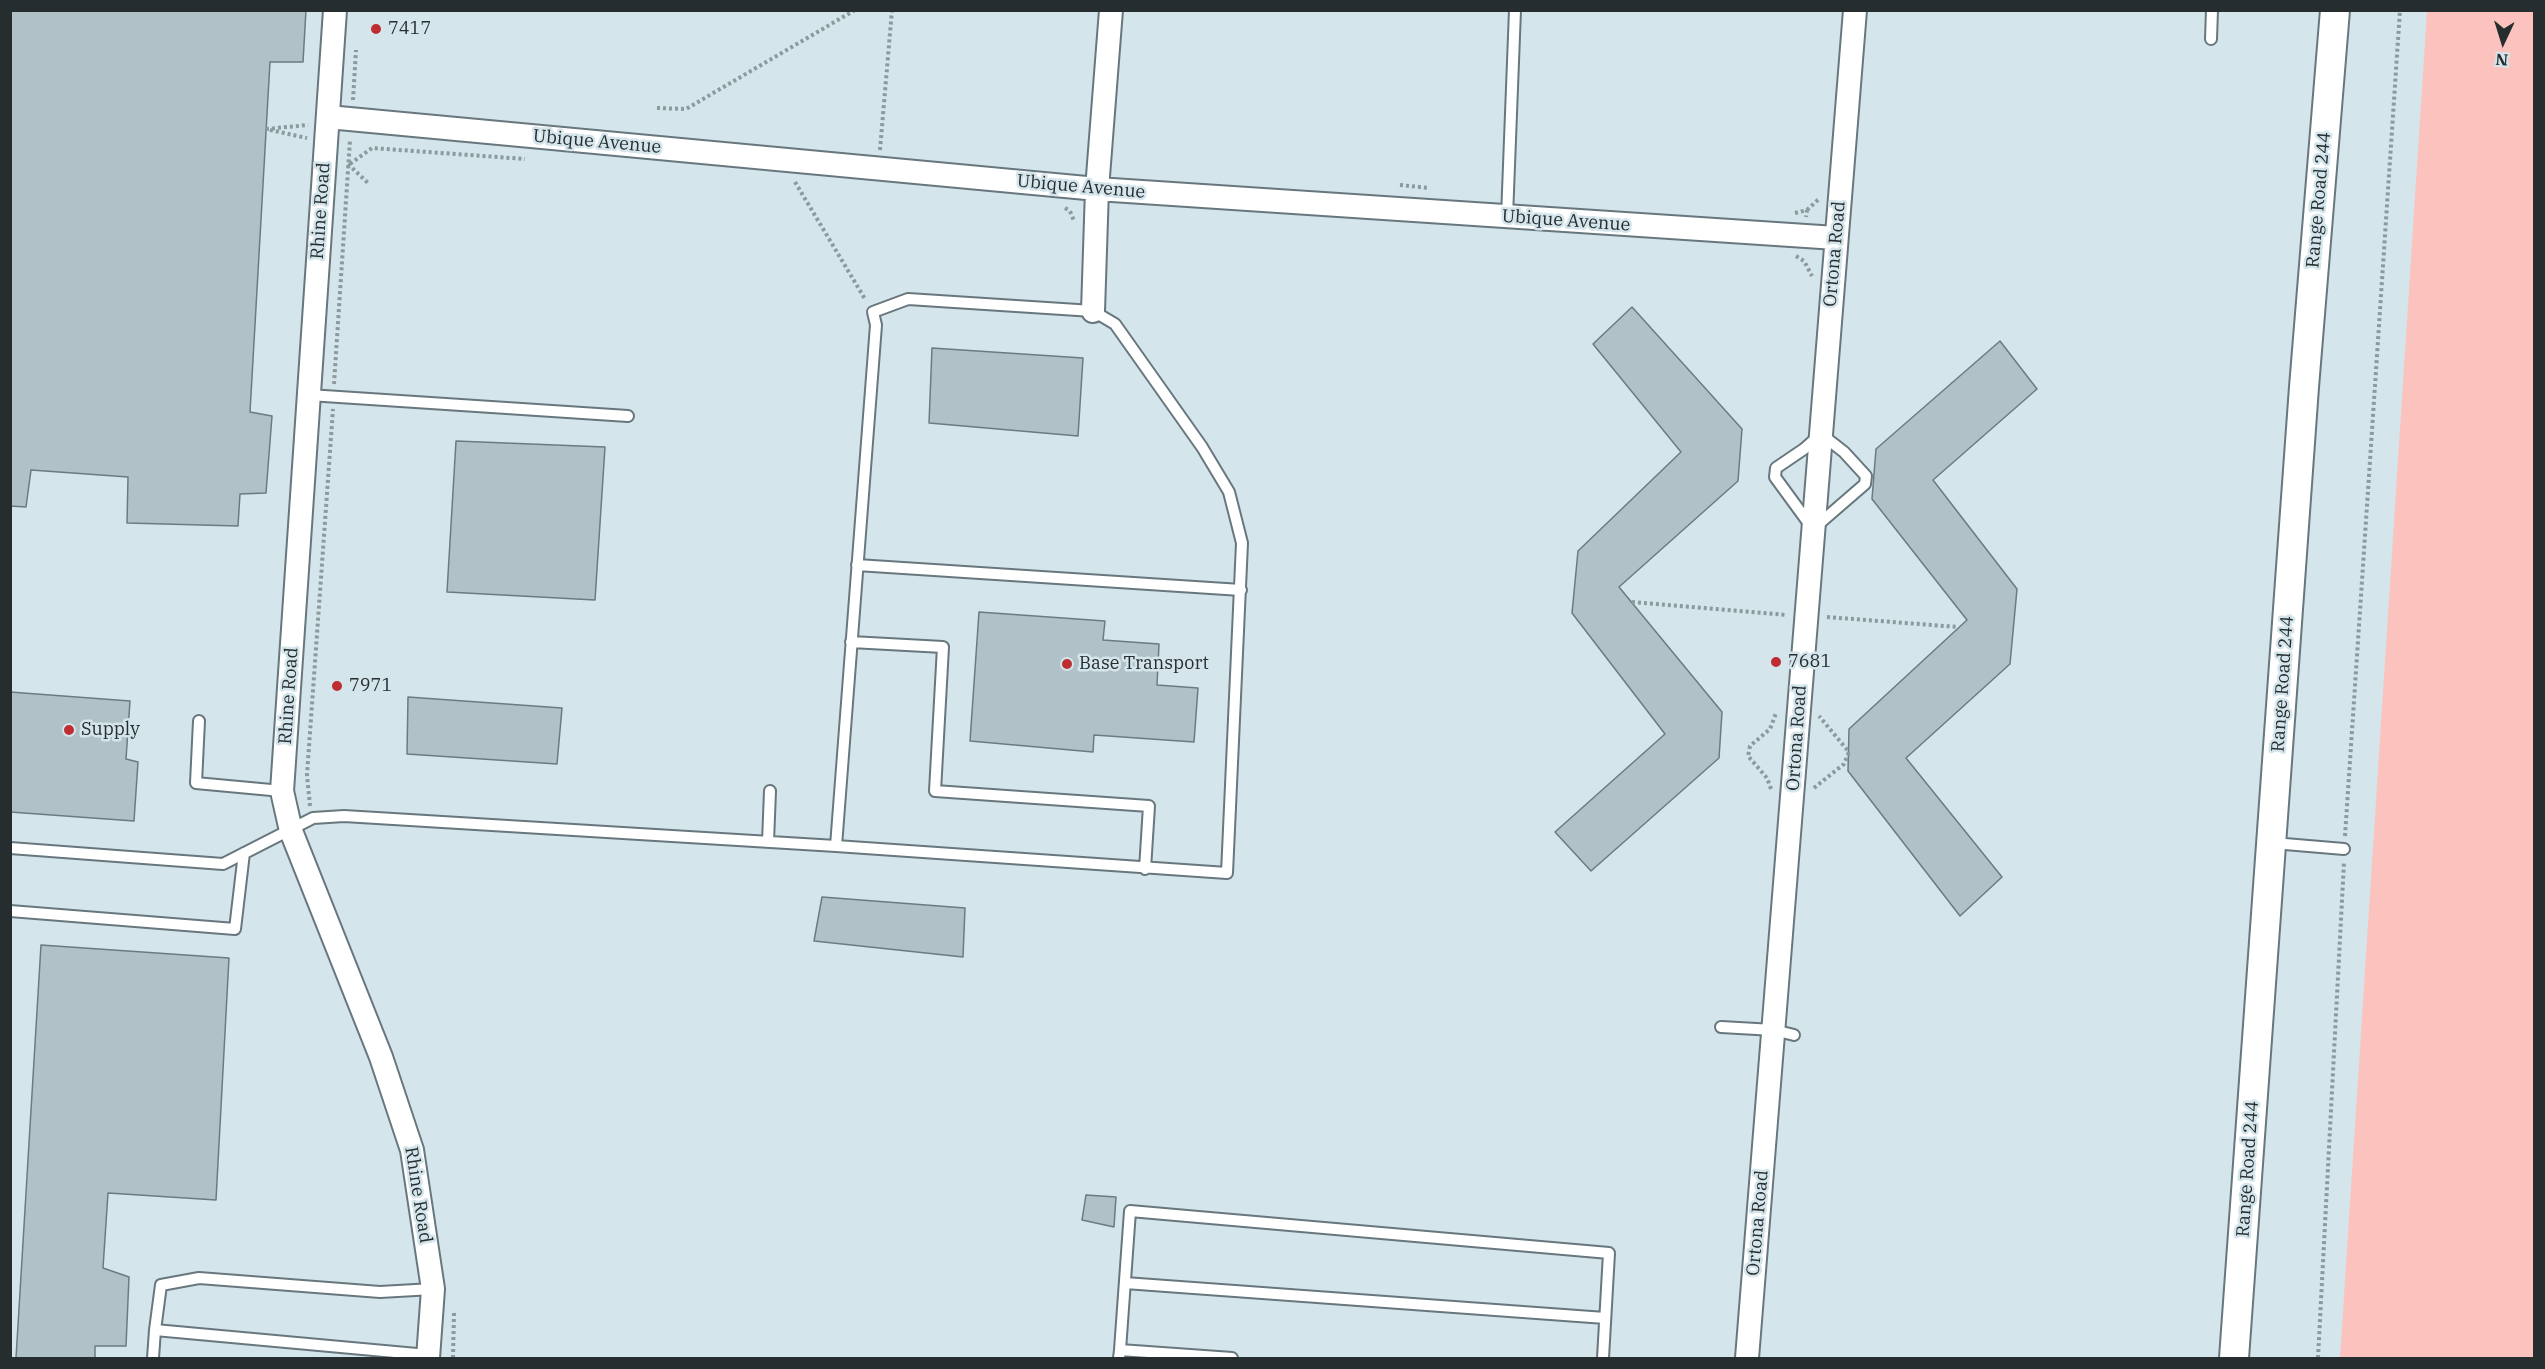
<!DOCTYPE html>
<html>
<head>
<meta charset="utf-8">
<style>
  body { margin:0 }
  #map { position:relative; width:2545px; height:1369px; overflow:hidden; background:#d4e5ec; font-family:"IBM Plex Serif",serif }
  canvas { display:block }
  .frame { position:absolute; inset:0; border:12px solid #262d2f; pointer-events:none }
  .north { position:absolute; left:2473px; top:12px; width:60px; height:60px; -webkit-text-stroke:4px #d4e5ec; paint-order:stroke; rotate:184deg; font-size:16px; font-weight:700; line-height:24px; text-align:center; color:#262d2f }
  .north::after { content:''; display:block; margin:auto; width:21px; height:27px; background:#262d2f; clip-path:polygon(50% 0,100% 100%,50% 72%,0 100%) }
</style>
</head>
<body>
<div id="map">
<canvas width="2545" height="1369"></canvas>
<div class="frame"></div>
<div class="north">N</div>
</div>
<script>
const context = document.querySelector('canvas').getContext('2d');
context.lineJoin = 'round';
function paint(path, color) {
  context.fillStyle = color;
  context.fill(path, 'evenodd');
}
function stroke(path, color, width, dash) {
  context.strokeStyle = color;
  context.lineWidth = width;
  context.lineCap = dash ? 'butt' : 'round';
  context.setLineDash(dash || []);
  context.stroke(path);
}
function label(font, color, halo, rows, align = 'center') {
  context.font = font + ' "IBM Plex Serif",serif';
  context.lineWidth = 5;
  context.setLineDash([]);
  context.textBaseline = 'middle';
  context.strokeStyle = halo;
  context.fillStyle = color;
  for (const [text, x, y, turn = 0] of rows) {
    context.save();
    context.translate(x, y);
    context.rotate((+turn || 0) * Math.PI / 180);
    context.textAlign = isNaN(turn) ? turn : align;
    if (halo) context.strokeText(text, 0, 0);
    context.fillText(text, 0, 0);
    context.restore();
  }
}
paint(new Path2D(`
  M2427,11h107v1347h-194z`), '#fcc2bd');
const building = new Path2D(`
  M10,10h296l-3,52h-33l-20,350 22,4 -6,77 -26,1 -2,32 -111,-3 1,-46 -97,-7 -5,37 -16,-1z
  M1632,307l110,122 -4,52 -119,106 103,125 -3,46 -128,113 -36,-39 110,-98 -93,-121 6,-62 103,-99 -88,-108z
  M2000,341l37,48 -104,91 84,109 -7,75 -104,94 96,119 -42,39 -112,-145 1,-42 118,-109 -95,-121 4,-50z
  M932,348l151,10 -5,78 -149,-13z
  M456,441l149,6 -10,153 -148,-8z
  M979,612l126,9 -2,19 56,4 -2,41 41,3 -4,54 -100,-7 -1,17 -123,-11z
  M10,692l120,9 -4,58 12,3 -4,59 -124,-9z
  M408,697l154,11 -5,56 -150,-10z
  M822,897l143,11 -2,49 -149,-16z
  M41,945l188,13 -13,242 -108,-7 -5,75 26,9 -3,69h-31v12h-79z
  M1086,1195l30,2 -2,30 -32,-7z`);
paint(building, '#b0c1c7');
stroke(building, '#6c7b81', 1.5);
const service = new Path2D(`
  M2211,39l1,-29
  M1507,217l8,-207
  M309,395l319,21
  M1821,434l23,18 22,24 -1,8 -52,45 -38,-52 1,-9 28,-19z
  M857,565l384,25
  M851,642l92,5 -8,144 214,15 -4,63
  M199,721l-3,62 86,8
  M768,842l2,-51
  M2273,843l71,6
  M10,848l213,16 90,-46 31,-2 492,30 40,-521 -3,-13 35,-13 185,12 22,13 87,123 27,45 13,51 -15,330 -391,-27
  M10,911l225,18 9,-76
  M1721,1027l53,3 20,5
  M1125,1283l480,35
  M155,1330l6,-45 38,-7 181,14 53,-3
  M1120,1350l10,-139 479,42 -6,105
  M153,1358l2,-28 273,25
  M1119,1358l1,-8 112,8`);
const minor = new Path2D(`
  M335,10l-53,781 9,40 90,226 31,93 21,139 -5,69
  M328,117l769,72 739,49
  M1093,311l4,-122 14,-179
  M1747,1358l108,-1348`);
const tertiary = new Path2D(`
  M2234,1358l70,-971 31,-377`);
stroke(service, '#68777d', 14);
stroke(minor, '#68777d', 26);
stroke(tertiary, '#68777d', 32);
stroke(new Path2D(`
  M353,100l3,-50
  M657,108l29,1 169,-99
  M266,129l42,-4
  M270,130l37,8
  M880,150l12,-140
  M348,164l20,19
  M350,164l22,-16 153,11
  M795,182l70,117
  M1400,185l29,3
  M1065,208l5,3 4,10
  M1807,210l13,-12
  M1795,213l12,-3 -1,7
  M1796,256l8,5 8,15
  M334,384l16,-244
  M1632,602l154,13
  M1827,617l131,10
  M1814,788l30,-24 5,-12 -30,-36
  M1771,789l-4,-11 -19,-22 2,-10 20,-17 6,-16
  M310,806l-3,-31 26,-366
  M2345,836l55,-826
  M453,1358l1,-45
  M2318,1358l26,-496`), '#8c999d', 4, [3, 3]);
stroke(service, '#fff', 10);
stroke(minor, '#fff', 22);
stroke(tertiary, '#fff', 28);
for (const [x, y, r, color] of [
  [376,29,6,"#bd2d32"],
  [1776,662,6,"#bd2d32"],
  [1067,664,6,"#bd2d32"],
  [337,686,6,"#bd2d32"],
  [69,730,6,"#bd2d32"]
]) {
  const dot = new Path2D();
  dot.arc(x, y, r, 0, 2 * Math.PI);
  context.fillStyle = color;
  context.fill(dot);
  stroke(dot, '#d4e5ec', 2);
}
label('18px', '#262d2f', '#d4e5ec', [
  ["7417",388,29],
  ["7681",1788,662],
  ["Base Transport",1079,664],
  ["7971",349,686],
  ["Supply",81,730]
], 'left');
label('18px', '#262d2f', '#d4e5ec', [
  ["Ubique Avenue",597,142,5],
  ["Ubique Avenue",1081,187,5],
  ["Range Road 244",2319,200,-85],
  ["Rhine Road",321,211,-86],
  ["Ubique Avenue",1566,221,4],
  ["Ortona Road",1835,254,-85],
  ["Range Road 244",2283,684,-86],
  ["Rhine Road",289,696,-86],
  ["Ortona Road",1797,738,-86],
  ["Range Road 244",2248,1169,-86],
  ["Rhine Road",418,1195,81],
  ["Ortona Road",1758,1223,-85]
]);
</script>
</body>
</html>
